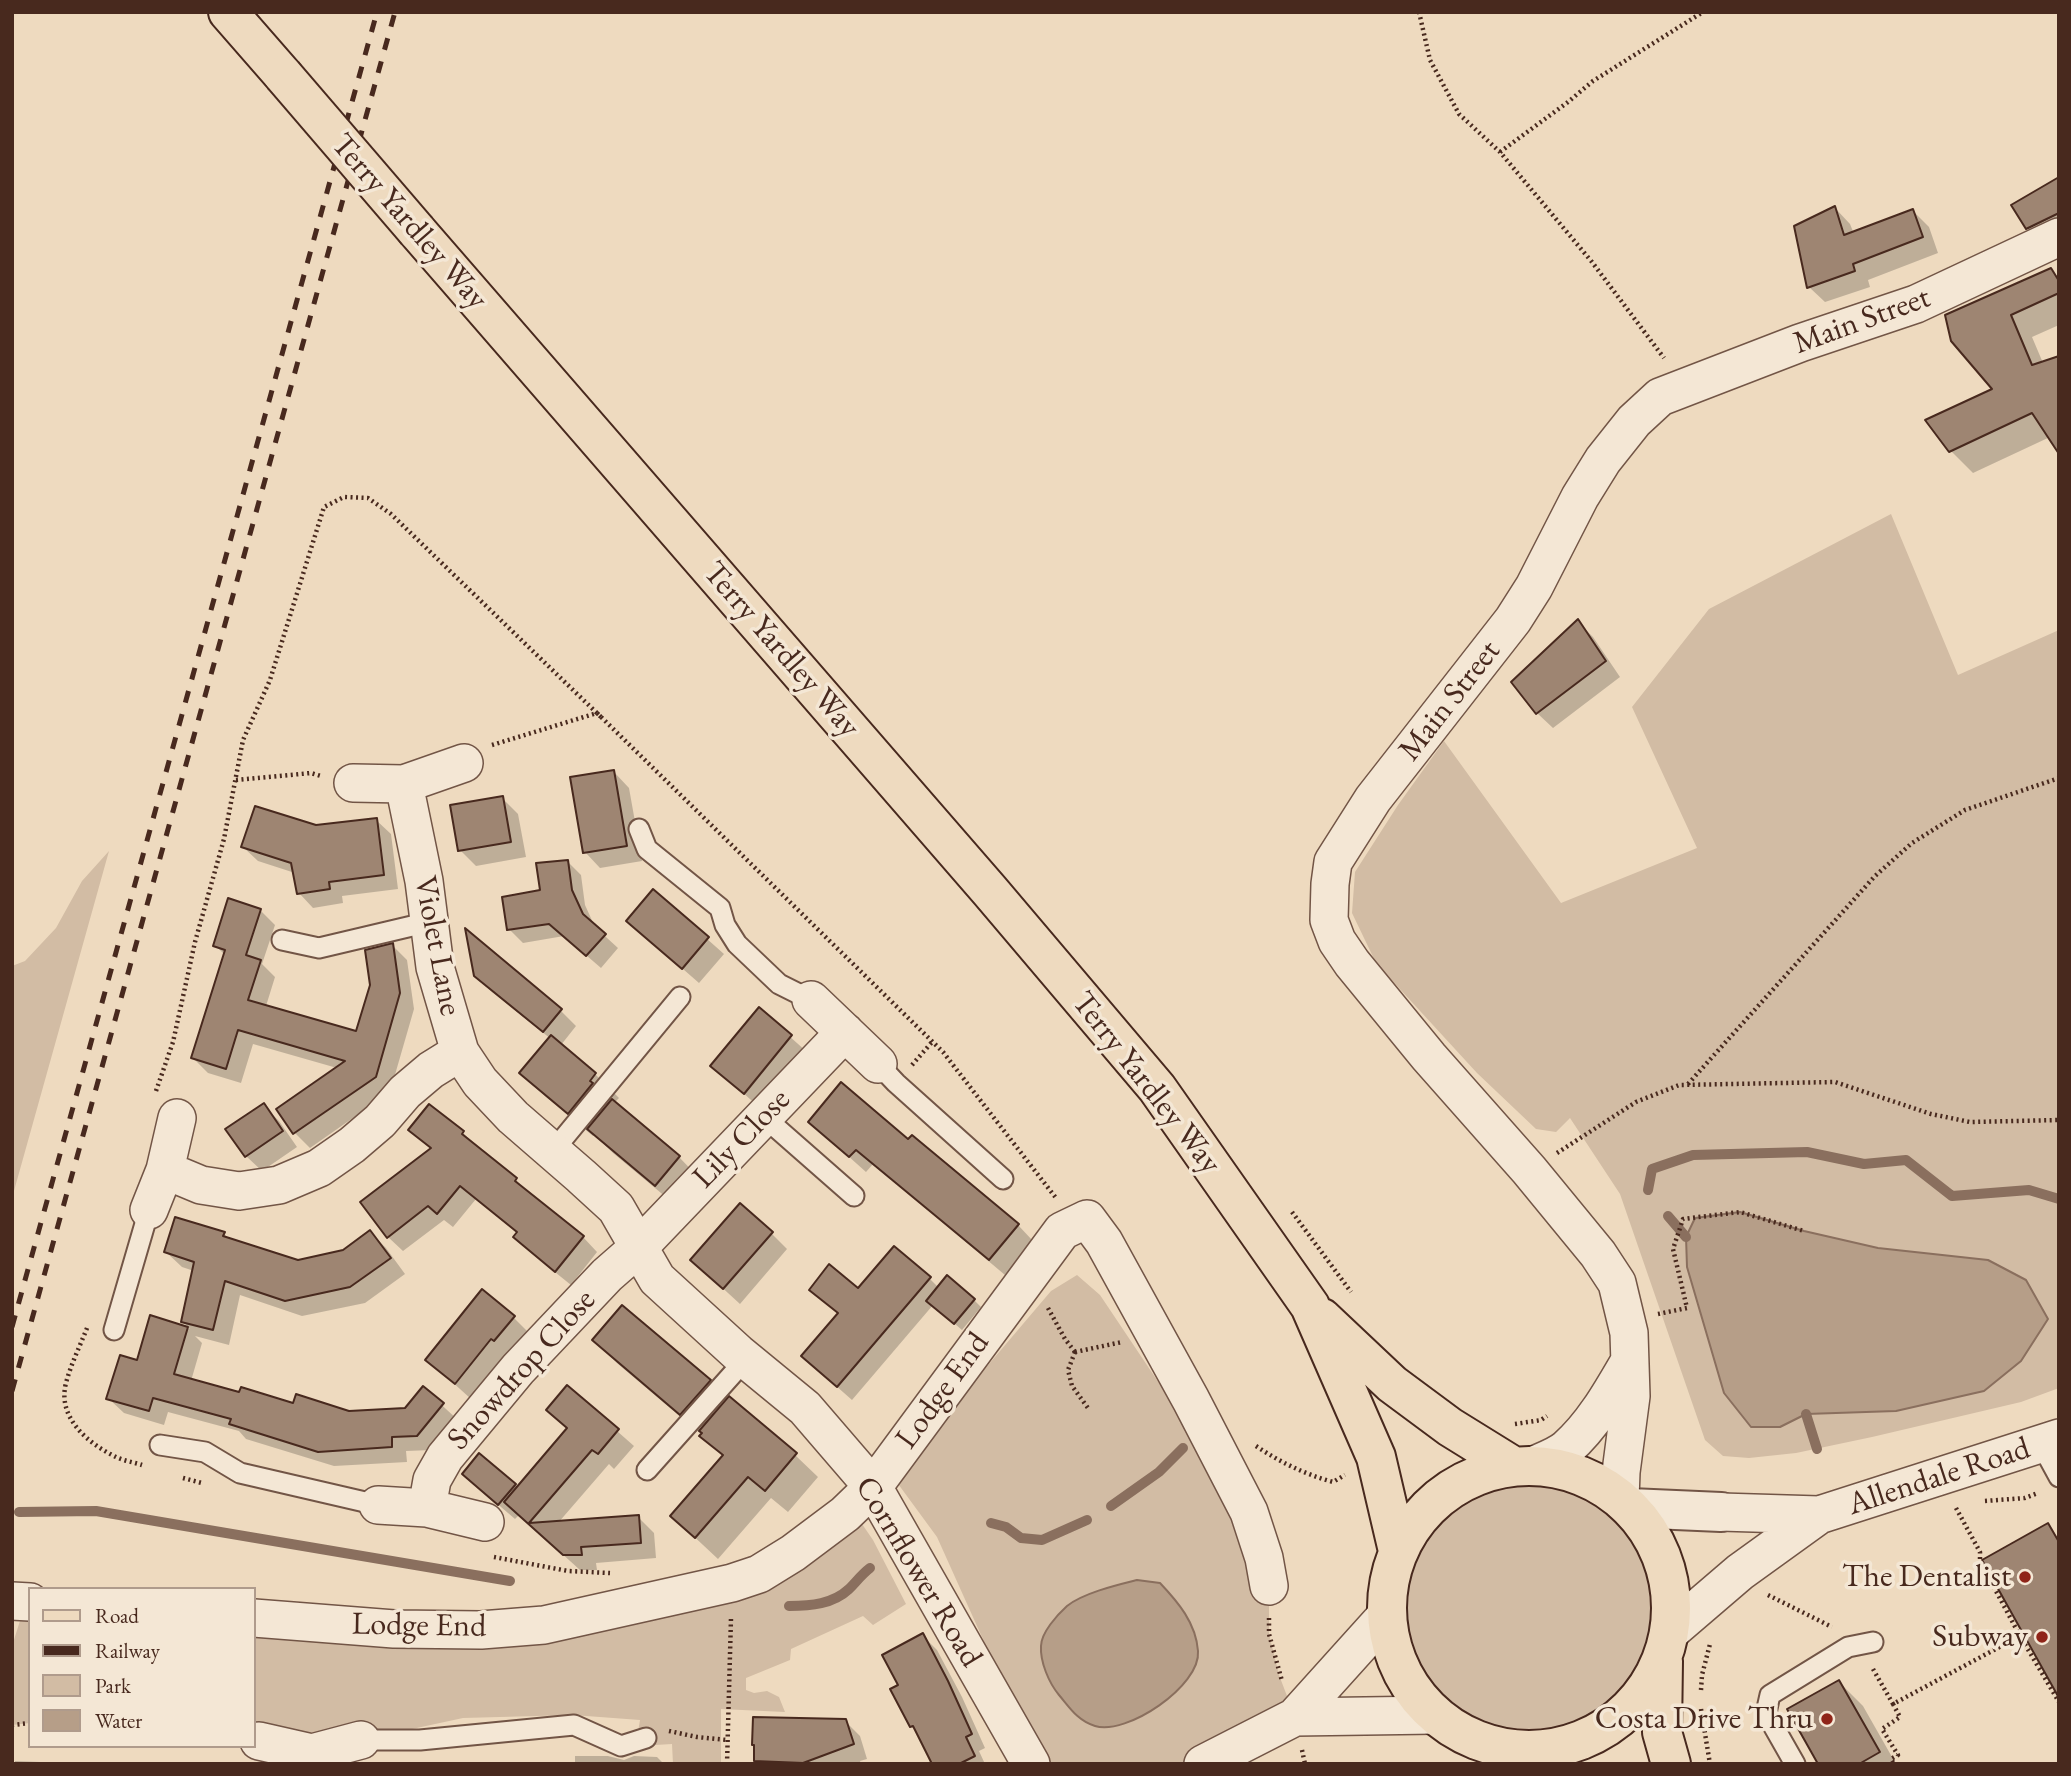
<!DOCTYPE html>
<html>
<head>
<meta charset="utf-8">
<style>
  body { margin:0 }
  #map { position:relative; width:2071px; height:1776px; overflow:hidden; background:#eedabf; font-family:"EB Garamond",serif }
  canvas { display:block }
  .frame { position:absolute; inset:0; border:14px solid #48291e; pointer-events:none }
  .legend { position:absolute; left:28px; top:1587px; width:228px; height:161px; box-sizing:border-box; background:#f4e7d5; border:2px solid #af9b8c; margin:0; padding:9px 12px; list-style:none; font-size:21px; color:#48291e }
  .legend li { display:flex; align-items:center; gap:14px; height:35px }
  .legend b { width:35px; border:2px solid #af9b8c }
</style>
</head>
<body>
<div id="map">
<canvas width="2071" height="1776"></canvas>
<div class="frame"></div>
<ul class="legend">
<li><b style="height:9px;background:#eedabf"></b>Road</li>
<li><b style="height:9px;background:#48291e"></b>Railway</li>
<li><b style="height:19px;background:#d2bca4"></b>Park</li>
<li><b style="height:19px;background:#b69e88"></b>Water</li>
</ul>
</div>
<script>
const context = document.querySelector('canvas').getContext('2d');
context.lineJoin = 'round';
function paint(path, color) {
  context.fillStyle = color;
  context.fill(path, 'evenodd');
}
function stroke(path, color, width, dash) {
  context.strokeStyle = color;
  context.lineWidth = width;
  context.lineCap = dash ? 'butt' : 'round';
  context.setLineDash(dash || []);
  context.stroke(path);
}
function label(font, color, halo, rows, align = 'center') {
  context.font = font + ' "EB Garamond",serif';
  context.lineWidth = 7;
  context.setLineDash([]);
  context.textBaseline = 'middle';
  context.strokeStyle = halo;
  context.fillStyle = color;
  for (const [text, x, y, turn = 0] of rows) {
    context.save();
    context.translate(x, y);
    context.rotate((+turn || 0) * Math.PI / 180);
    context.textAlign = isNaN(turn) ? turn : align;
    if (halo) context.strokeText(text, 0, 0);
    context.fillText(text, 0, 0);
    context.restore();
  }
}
paint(new Path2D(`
  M1891,514l67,161 101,-45v758l-38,14 -149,35 -76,16 -47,5 -26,-2 -18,-16 -85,-246 -50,-76 -14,14 -20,-3 -59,-56 -101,-110 -24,-50 3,-41 43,-67 46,-64 117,162 136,-55 -65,-141 77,-98z
  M109,851l-97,347v-232l13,-5 31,-33 26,-47z
  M1077,1275l23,20 77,115 92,176v48l10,41 16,42 -92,47h-164l-102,-227 -44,-60 158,-186z
  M1386 1608a142 142 0 1 1 284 0a142 142 0 1 1-284 0Z
  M862,1524l11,16 33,64 -33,21 -10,-9 -72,33 -1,11 -44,18v12l8,3 13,-2 12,6 6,15 -64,-3v55h-48l-1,-20 -33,2 -1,-14 2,-12 -67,-5 -110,3 -102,22 -107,1v-123l290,7 305,-93z
  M26,1602h4v121l-18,2v-79z`), '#d2bca4');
const water = new Path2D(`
  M1740,1212l64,19 74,17 110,12 38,20 22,39 -27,42 -37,30 -88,20 -90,3 -26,13h-29l-27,-34 -37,-126 -1,-30 9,-19z
  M1137,1580l23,3c18,19 36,40 38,68 3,35 -72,85 -103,75 -17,-5 -25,-18 -36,-31 -10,-12 -19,-33 -18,-49 0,-13 16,-31 26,-40 16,-13 50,-21 70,-26z`);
paint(water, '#b69e88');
stroke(water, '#8a6f5e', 2);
paint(new Path2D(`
  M2059,179v70l-8,3 -24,-24z
  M1835,208l15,16 4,10 59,-23 16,16 9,26 -70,27 2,7 -45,15 -16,-15z
  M2051,270l8,8v47l-27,12 11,26 7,74 -77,36 -22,-22 44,-61 -42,-50z
  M1578,622l15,15 27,40 -67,51 -16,-15z
  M614,772l15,16 13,73 -42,7 -15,-16z
  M502,798l16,16 8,43 -50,9 -16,-16z
  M376,820l15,14 7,55 -56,7 1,7 -30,5 -14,-15 -4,-20 -37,-12 -15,-14 73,-20z
  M567,861l14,14 4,30 10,22 23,21 -17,20 -37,-32 -41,7 -14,-14z
  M653,891l71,63 -25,29 -71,-62z
  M260,910l15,15 -13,39 13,13 -9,29 91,27 35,-88 15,15 7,49 -24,83 -80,56 -15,-15 42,-65 -84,-24 -12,39 -33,-10 -15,-15 32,-103 -10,-10z
  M476,975l85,36 15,15 -15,19 34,29 24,24 -5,5 65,54 23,24 -23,27 -66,-55 -19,-19 -1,2 -47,-39 -24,-24 29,-34 -59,-47z
  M760,1010l47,42 -47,56 -47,-42z
  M263,1105l16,16 18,26 -35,24 -16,-15z
  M429,1106l34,27 15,14 -1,2 39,31 14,15 53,42 14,15 -26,33 -41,-33 -15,-15 3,-3 -42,-35 -23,28 -9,-7 -41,31 -15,-14 44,-87 -22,-20z
  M810,1122l98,20 110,83 15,16 -28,34 -132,-111 -7,8z
  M370,1232l16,16 19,26 -40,29 -63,13 -62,-21 -11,50 -34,-9 7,7 -11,38 103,24 55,8 57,-3 17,-22 35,32 -26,30 -26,1 1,11 -73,4 -88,-27 -7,-8 -71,-19 -4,13 -40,-12 -16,-15 30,-35 13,-45 39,11 -8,-8 12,-50 -12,-4 -16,-15 58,-18 6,6 68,22 46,-11z
  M771,1233l16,16 -47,55 -48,-44z
  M929,1278l10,10 35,12 7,7 -19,23 -29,-25 -81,95 -34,-30 21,-55 -28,-26 48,2z
  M513,1317l16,16 -58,66 -43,-39z
  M594,1340l115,42 19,18 67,55 23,22 -30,35 -17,-14 -53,61 -46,-43 51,-59 -21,-22 -84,-71z
  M567,1387l67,59 -20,23 -5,-5 -51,59 80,-6 16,16 2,25 -60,5 1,7h-17l-61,-55 -4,4 -35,-30 35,-4 3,3 50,-59 -20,-19z
  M923,1636l14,14 25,47 23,51 -6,3 6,13h-51l-15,-31 -7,-7 -12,-41z
  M1839,1682l24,24 33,58h-76z
  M845,1721l15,15 7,23 -7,2 1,3h-102l-4,-4z
  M575,1756h33l16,4 10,-4 23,1 7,7h-154l65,-2z
  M15,1761l51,2 1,1h-52z`), '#0003');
stroke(new Path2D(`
  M1648,1190l4,-21 41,-14 114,-3 57,12 42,-4 46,36 77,-6 30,9
  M1668,1216l18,21
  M1806,1414l11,35
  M1111,1506l48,-34 24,-24
  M19,1512l77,-1 414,70
  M991,1523l15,4 15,11 21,2 45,-20
  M789,1606c22,0 44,-2 60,-17 7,-7 13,-15 21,-21`), '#8a6f5e', 10);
const building = new Path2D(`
  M2059,177v36l-33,16 -15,-24z
  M1835,206l9,29 69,-26 10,28 -70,27 2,7 -48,17 -13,-62z
  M2051,268l8,13v12l-48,22 21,50 27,-9v98l-27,-41 -83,39 -24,-32 67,-31 -41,-48 -6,-26z
  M1578,619l28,42 -70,53 -25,-32z
  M614,770l13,76 -44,7 -13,-76z
  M503,796l8,46 -53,9 -8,-46z
  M255,806l61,19 61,-7 7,57 -55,7 1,7 -33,5 -6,-31 -50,-16z
  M568,860l4,30 11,24 23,20 -20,22 -37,-32 -42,6 -5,-33 38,-7 -4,-27z
  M653,889l56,48 -27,32 -56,-48z
  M228,898l33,11 -15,46 15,5 -13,40 108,31 14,-46 -5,-35 28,-7 7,50 -24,84 -83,57 -17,-25 69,-48 -107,-31 -12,39 -35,-11 34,-108 -12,-4z
  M465,928l97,81 -19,23 -69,-56z
  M759,1007l33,28 -48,59 -34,-28z
  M551,1035l45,38 -6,8 3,2 -25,31 -49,-41z
  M841,1082l67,57 4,-4 107,89 -30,36 -133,-110 -7,7 -41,-35z
  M612,1099l68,57 -25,30 -68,-57z
  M264,1103l19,28 -38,26 -20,-28z
  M429,1104l35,27 -2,3 55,44 -2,3 69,55 -29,36 -42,-35 4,-5 -57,-46 -23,28 -9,-8 -41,32 -27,-36 71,-54 -23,-18z
  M740,1203l33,29 -50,57 -33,-29z
  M175,1217l50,15 -2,4 75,24 45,-10 27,-20 21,28 -41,29 -65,14 -60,-20 -12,49 -32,-8 13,-60 -30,-10z
  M894,1246l37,31 -94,110 -36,-31 37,-43 -29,-23 20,-26 29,24z
  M947,1275l28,24 -21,25 -28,-23z
  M482,1289l33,27 -21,25 -3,-2 -36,45 -30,-24z
  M622,1305l89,75 -31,35 -88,-75z
  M150,1315l38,12 -14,47 65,18 2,-5 52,16 3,-9 53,17 56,-3 18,-22 21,17 -27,33 -25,1v10l-74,5 -89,-28 2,-5 -78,-21 -4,13 -43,-12 14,-44 17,5z
  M567,1385l52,44 -21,25 -6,-4 -63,73 110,-8 2,28 -60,4 1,8h-19l-59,-53 63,-74 -21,-18z
  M729,1396l68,57 -32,38 -17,-14 -53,61 -25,-22 53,-61 -24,-19 3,-3 -3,-2z
  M479,1453l37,31 -18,21 -36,-31z
  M2048,1523l11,19v156l-77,-138z
  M923,1633l25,48 24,53 -6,3 9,19 -16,8h-27l-19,-38 -3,1 -20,-38 8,-4 -16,-30z
  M1839,1680l41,72 -21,12h-41l-31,-55z
  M753,1717l93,2 8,25 -51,19 -49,-2v-16h-2z`);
paint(building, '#9e8572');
stroke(building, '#48291e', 2);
const service = new Path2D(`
  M639,829l8,20 73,59 5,17 12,19 42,40 32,16
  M282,940l37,8 110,-26
  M878,1064l18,19 107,96
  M764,1117l90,79
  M553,1151l127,-154
  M114,1330l35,-120
  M2041,1444l18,33
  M160,1445l45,7 35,21 138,32
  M647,1470l99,-111
  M361,1740h59l154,-15 47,21 25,-8
  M1795,1764l-29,-51 4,-18 78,-48 25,-5`);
const minor = new Path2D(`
  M353,783l51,1 60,-21
  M404,784l20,97 11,86 25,85 20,30 33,35 68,59 35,32 41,71 81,74 67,55 68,79 158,277
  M811,1000l67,64
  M165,1170l36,15 38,6 40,-6 40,-17 33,-23 28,-24 25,-29 26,-22 29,-18
  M149,1210l16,-40 12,-52
  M1532,1466c11,-5 26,-10 35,-18 26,-23 44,-55 62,-86
  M1620,1499l1,-27 10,-76 -2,-63 -12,-50 -19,-29 -69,-84 -100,-113 -77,-94 -15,-22 -8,-21 1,-36 3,-22 40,-63 140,-179 21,-33 46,-90 23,-37 31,-39 26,-24 140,-54 116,-39 143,-67
  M378,1505l49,3 58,14
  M427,1508l5,-28 13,-23 73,-88 89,-94 32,-28 206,-215
  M1721,1512l98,3
  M12,1601l18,1
  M254,1618l140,11 87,1 63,-5 188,-42 27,-9 34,-21 52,-39 28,-27 189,-256 25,-12 17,23 87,158 58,112 15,46 5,28
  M1670,1632l70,-60 79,-57 240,-77
  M1295,1717l140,-2
  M259,1741l53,12 49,-13
  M1203,1764l92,-47 91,-101`);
const tertiary = new Path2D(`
  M1630,1508l91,4`);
const primary = new Path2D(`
  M228,12l55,63
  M417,231l573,660 167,197 153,218 66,151 22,94
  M1322,1318l70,66 58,43 63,39
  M1387 1608a142 142 0 1 1 284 0a142 142 0 1 1-284 0Z
  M1663,1661l-1,71 9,32`);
stroke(service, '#725546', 23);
stroke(minor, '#725546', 40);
stroke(tertiary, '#725546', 42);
stroke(primary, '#48291e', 42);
stroke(new Path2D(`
  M1419,12l11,48 29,54 41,38 92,110 72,96
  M1500,152l68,-50 25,-21 110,-69
  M492,745l105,-32 346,339 113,146
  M236,780l75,-7 10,3
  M912,1065l20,-23
  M1688,1084l187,-208 37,-33 53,-33 94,-32
  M156,1091l17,-49 22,-100 29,-103 19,-99 27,-60 54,-173 20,-10 24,1 23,16 210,203
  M1557,1153l79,-51 43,-17 156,-3 96,32 39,8 89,-2
  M1292,1212l59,80
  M1048,1308l17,31 10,13
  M1658,1314l29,-6 -14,-59 10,-30 57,-7 64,19
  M87,1328c-7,18 -16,36 -21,55 -9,34 21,60 50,74 8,4 17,5 26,8
  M1075,1352l47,-10
  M1075,1352l-7,18 4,16 16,22
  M1515,1424l26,-4 6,-4
  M1256,1446c24,16 48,28 77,36l12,-7
  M183,1478l19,5
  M1985,1501l40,-3 13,-5
  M1956,1508l24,44v9l40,75 39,66
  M494,1557l74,14 42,2
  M1768,1595l64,32
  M1269,1618v16l13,47
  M1873,1669l20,35 127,-68
  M1701,1690l1,-15 8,-31
  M1893,1704l7,13 -18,12 16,26 -7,4 3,5
  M1701,1709l9,55
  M12,1725l18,-2
  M669,1731l28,6 30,3
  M1302,1750l3,14
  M727,1764l4,-146`), '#48291e', 4.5, [2, 3.5]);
stroke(service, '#f4e7d5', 19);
stroke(minor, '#f4e7d5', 37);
stroke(tertiary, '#f4e7d5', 38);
stroke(primary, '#eedabf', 38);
stroke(new Path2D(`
  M12,1327l365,-1315
  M12,1391l383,-1379`), '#48291e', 5, [12, 12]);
const primaryBridge = new Path2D(`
  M283,75l134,156`);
stroke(primaryBridge, '#48291e', 42, []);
stroke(primaryBridge, '#eedabf', 38);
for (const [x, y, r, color] of [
  [2025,1577,7,"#8f2418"],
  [2042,1637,7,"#8f2418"],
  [1827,1719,7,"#8f2418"]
]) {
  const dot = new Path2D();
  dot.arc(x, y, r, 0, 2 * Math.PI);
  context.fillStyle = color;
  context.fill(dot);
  stroke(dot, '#f4e7d5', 2.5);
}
label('32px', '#48291e', '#f4e7d5', [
  ["Terry Yardley Way",409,222,49],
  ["Main Street",1862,321,-20],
  ["Terry Yardley Way",781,650,49],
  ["Main Street",1450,701,-52],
  ["Violet Lane",437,946,79],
  ["Terry Yardley Way",1146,1083,52],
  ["Lily Close",742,1139,-46],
  ["Snowdrop Close",522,1370,-48],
  ["Lodge End",943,1391,-54],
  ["Allendale Road",1939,1477,-18],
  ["Cornflower Road",918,1572,59],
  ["Lodge End",419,1626,1]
]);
label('32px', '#48291e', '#f4e7d5', [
  ["The Dentalist",2011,1577],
  ["Subway",2028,1637],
  ["Costa Drive Thru",1813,1719]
], 'right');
</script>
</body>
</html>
